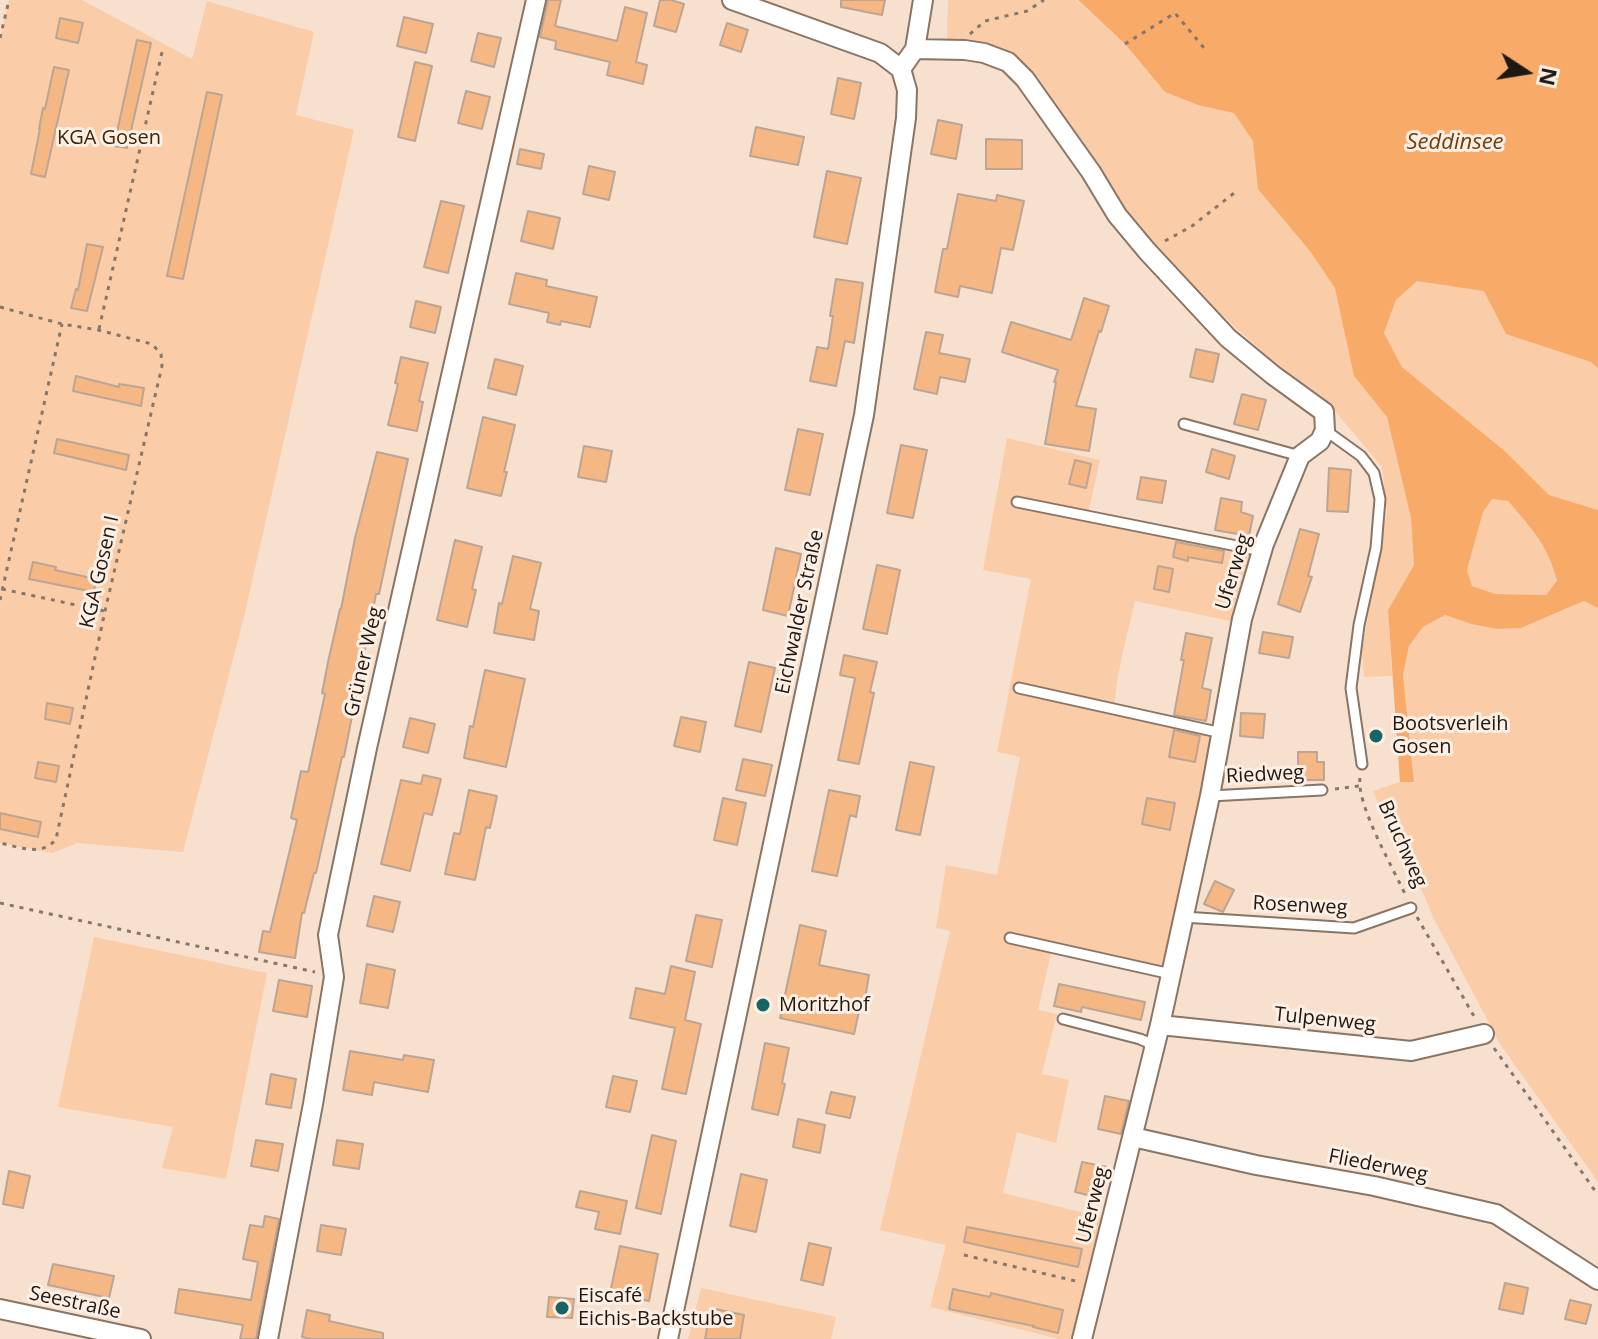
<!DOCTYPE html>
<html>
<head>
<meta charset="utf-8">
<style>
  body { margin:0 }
  #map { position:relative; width:1598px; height:1339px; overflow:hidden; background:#f8e0ce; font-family:"Open Sans",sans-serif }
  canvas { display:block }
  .north { position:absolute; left:1486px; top:32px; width:80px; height:80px; -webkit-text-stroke:6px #feefe4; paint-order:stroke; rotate:102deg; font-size:22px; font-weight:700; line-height:32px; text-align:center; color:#201812 }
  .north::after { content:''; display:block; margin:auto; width:28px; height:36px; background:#201812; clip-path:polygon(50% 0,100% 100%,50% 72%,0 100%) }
</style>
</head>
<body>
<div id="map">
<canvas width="1598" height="1339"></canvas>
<div class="north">N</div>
</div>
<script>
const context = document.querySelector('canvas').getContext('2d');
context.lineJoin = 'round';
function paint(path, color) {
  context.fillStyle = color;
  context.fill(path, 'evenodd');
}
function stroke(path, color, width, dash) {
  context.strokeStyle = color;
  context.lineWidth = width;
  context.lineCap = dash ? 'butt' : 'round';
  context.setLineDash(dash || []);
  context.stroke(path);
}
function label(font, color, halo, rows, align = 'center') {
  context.font = font + ' "Open Sans",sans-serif';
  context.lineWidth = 6;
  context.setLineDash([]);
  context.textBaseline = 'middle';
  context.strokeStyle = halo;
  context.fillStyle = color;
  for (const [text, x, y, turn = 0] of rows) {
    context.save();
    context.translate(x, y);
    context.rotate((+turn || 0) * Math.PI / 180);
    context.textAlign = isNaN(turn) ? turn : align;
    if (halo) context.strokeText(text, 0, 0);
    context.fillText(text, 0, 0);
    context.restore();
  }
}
paint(new Path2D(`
  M9,0h73l110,59 15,-58 107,31 -18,83 58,15 -110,487 -61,235 -106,-9 -24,10 -53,-10v-805z
  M948,0h129l48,44 40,48 33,13 35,7 4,-2 116,144 1,122 33,40 24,102 3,47 -26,45 4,66 -28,1 -2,-26 25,-139 -5,-45 -59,-70 -55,-40 -115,-105 -138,-194 -32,-14 -36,-3z
  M1598,0v528l-20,-24 -29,-9 -43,-43 -104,-85 -18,-33 12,-34z
  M1007,438l93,22 -13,58 169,36 -21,68 -100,-21c-5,23 -25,96 -19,114l101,22 -51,236 -114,-24 -14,61 19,4 -15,60 27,6 -13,63 -39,-11 -14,61 106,26 -29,120h-21l-129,-32 16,-62 -66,-15 70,-299 -14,-3 10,-63 51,10 23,-118 -23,-5 34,-173 -48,-9z
  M1492,499l16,2c25,29 40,42 49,81l-11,13 -52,-1 -22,-8 -5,-16 16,-59z
  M1585,601l13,7v574l-98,-138 -67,-127 -16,-38 -17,-27 -27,-61 27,-9 14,-1 -11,-105 6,-30 14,-19 22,-12 26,9 26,5 24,-1z
  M94,937l173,36 -41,206 -64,-11 11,-41 -115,-20z
  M701,1288l135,29 -5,22h-143z`), '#facca8');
paint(new Path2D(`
  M1078,0h520v368l-7,-6 -85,-28 -22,-43 -67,-10 -21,19 -12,33 18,34 104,85 43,43 49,15v98l-14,-7 -63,27 -24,1 -26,-5 -26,-9 -22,12 -14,19 -6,29 11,107h-14l-12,-172 26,-45 -3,-47 -24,-101 -33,-41 -19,-88 -25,-37 -52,-62 -5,-48 -19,-28 -36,-8 -33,-13 -40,-48zM1492,499l16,2c24,28 40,44 49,80l-11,14 -51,-1 -23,-8 -5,-16 16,-58z`), '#f8ab69');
const building = new Path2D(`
  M548,0h13l-6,26 62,15 8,-34 22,6 -11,49 11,3 -4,19 -36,-9 3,-13 -55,-13 1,-8 -16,-4z
  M660,0h11l13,4 -8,28 -22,-6z
  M841,0h44l-3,15 -41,-8z
  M404,17l29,7 -7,29 -29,-7z
  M60,18l23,5 -5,20 -22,-5z
  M727,23l21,7 -7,22 -21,-7z
  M478,33l23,5 -7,29 -23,-6z
  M137,40l14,3 -24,105 -13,-2z
  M415,62l17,4 -17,75 -17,-4z
  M54,67l15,3 -24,107 -14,-3 9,-45h-1l4,-21 2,1z
  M838,78l23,5 -7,36 -23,-5z
  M466,91l24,6 -8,32 -24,-6z
  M207,92l15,3 -39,184 -16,-3z
  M938,120l24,5 -6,34 -25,-5z
  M756,127l48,10 -6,28 -48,-9z
  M986,139l36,1v29h-36z
  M520,149l24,5 -3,15 -24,-5z
  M589,166l26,6 -6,28 -26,-6z
  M827,171l34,7 -14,66 -33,-7z
  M958,194l38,7 1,-6 27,6 -11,49 -12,-2 -9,45 -32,-7 -2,11 -23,-5 8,-43h4z
  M441,201l23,5 -16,67 -24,-6z
  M528,211l32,7 -7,31 -32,-8z
  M87,244l16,3 -16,64 -16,-3 5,-19 2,1z
  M516,273l31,7 -1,6 51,11 -7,30 -29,-6 -1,4 -13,-3 2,-9 -40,-9z
  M836,279l27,4 -9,60 -9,-2 -9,45 -26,-5 7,-34 11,2 5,-33h-3z
  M1084,298l25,8 -8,26 -2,-1 -23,75 20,3 -7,42 -44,-7 11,-62h-2l4,-12 -56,-18 9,-30 60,18z
  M416,301l25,6 -6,26 -25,-6z
  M926,332l17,3 -4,18 31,6 -5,23 -25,-5 -3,17 -23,-5z
  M1196,349l23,5 -6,28 -23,-5z
  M401,357l27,6 -9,38 4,1 -6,29 -29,-6 10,-41 -3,-1z
  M495,359l28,7 -7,29 -28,-7z
  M76,376l43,11v-3l25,4 -3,18 -68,-15z
  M1242,394l24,6 -8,30 -24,-6z
  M483,417l32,8 -11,47h3l-6,24 -34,-8z
  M798,429l25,5 -13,61 -25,-5z
  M57,439l72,16 -3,15 -72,-17z
  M901,445l26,5 -14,68 -26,-5z
  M584,446l28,5 -6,31 -28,-5z
  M1212,449l23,7 -6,23 -23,-7z
  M377,452l31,7 -29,135h-3l-32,163h-2l-26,116h-2l-10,40h-2l-7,45 -36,-6 4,-21 7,1 16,-66 11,-46 -6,-2 10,-47 7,1 17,-78 -3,-1 6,-31 12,-53h1l14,-71z
  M1075,460l16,4 -5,24 -17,-4z
  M1329,468l22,2 -3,42 -21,-1z
  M1141,477l25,4 -4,22 -25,-4z
  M1221,498l21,4 -1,10 12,4 -4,20 -34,-6z
  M1300,529l19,5 -11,42 4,1 -12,35 -22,-8z
  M455,540l27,7 -10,42 4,1 -9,37 -30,-7z
  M1176,542l48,9 -2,12 -34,-6v4l-15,-4z
  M776,548l25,6 -13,62 -25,-6z
  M513,556l28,7 -11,46 9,2 -5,29 -40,-7 5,-30 3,1z
  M33,562l23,5 -1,3 41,9 -2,13 -65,-13z
  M877,565l23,5 -13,64 -24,-5z
  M1158,566l15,3 -4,23 -15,-3z
  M1263,632l30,5 -4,21 -30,-5z
  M1186,633l26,5 -10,50 9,2 -5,31 -32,-6 10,-55h-3z
  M844,655l33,7 -7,30 4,1 -15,71 -21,-4 17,-82 -15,-3z
  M749,662l26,6 -14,64 -26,-6z
  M485,670l40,9 -19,88 -42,-9 6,-32 3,1z
  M47,703l26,5 -3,16 -25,-5z
  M1241,713l24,1 -2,24 -23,-2z
  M681,717l25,5 -6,30 -26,-6z
  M410,718l25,6 -7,29 -25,-6z
  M1174,730l26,6 -5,26 -26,-5z
  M1298,752h19v10h7v18h-26z
  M743,759l29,6 -7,31 -29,-6z
  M38,762l21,4 -3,16 -21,-4z
  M910,762l24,5 -14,68 -24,-5z
  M423,775l18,4 -9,36 -8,-2 -14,58 -29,-7 20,-84 20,4z
  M469,790l28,6 -7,32 -4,-1 -11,53 -30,-6 9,-41 6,1z
  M829,790l31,6 -4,21 -6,-2 -13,61 -25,-5z
  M723,798l23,5 -9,42 -23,-5z
  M1147,798l28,5 -5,27 -28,-6z
  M0,813l41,9 -3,15 -38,-8z
  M1215,881l19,9 -11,22 -19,-8z
  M374,896l26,6 -7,30 -26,-6z
  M696,915l26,5 -10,47 -26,-6z
  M800,925l26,6 -7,34 50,10 -4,24 -3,-1 -8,36 -74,-16z
  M367,964l28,6 -7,38 -28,-5z
  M671,966l24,6 -10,48 16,4 -15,70 -24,-5 13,-61 -45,-10 6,-30 29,6z
  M279,980l33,6 -5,31 -34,-6z
  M1059,984l86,18 -4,18 -59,-13 -1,5 -27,-6z
  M765,1043l24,5 -7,35 3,1 -7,31 -26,-6z
  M350,1051l53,9 1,-5 30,5 -6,32 -54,-10 -2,13 -29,-5z
  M271,1074l25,5 -5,29 -25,-4z
  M613,1076l24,5 -7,31 -24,-5z
  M831,1092l24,5 -5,21 -24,-5z
  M1105,1096l24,5 -8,33 -23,-5z
  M798,1119l27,6 -5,28 -27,-6z
  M652,1135l24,6 -15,73 -25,-6z
  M256,1140l27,4 -5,27 -27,-5z
  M337,1140l26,4 -4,25 -26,-4z
  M1082,1162l25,5 -6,31 -26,-6z
  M9,1171l21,5 -7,32 -20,-4z
  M741,1174l26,6 -11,52 -26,-6z
  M580,1191l47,10 -7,33 -25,-5 4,-17 -23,-5z
  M265,1216l14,3 -23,120h-16l3,-14 -68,-12 4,-24 72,11 7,-38 -15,-3 7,-34 13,2z
  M321,1225l25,4 -5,26 -24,-4z
  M967,1227l115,22 -4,18 -114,-25z
  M809,1243l22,5 -8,37 -22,-5z
  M620,1246l38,8 -9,47 -39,-8z
  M53,1264l61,12 -5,22 -61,-13z
  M1505,1283l23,5 -5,26 -24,-5z
  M953,1289l37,8 1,-4 72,17 -5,23 -25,-6 1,-1 -85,-17z
  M549,1297l25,2 -2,19 -25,-1z
  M1570,1300l21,5 -5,19 -21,-5z
  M711,1308l33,7 -4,24h-35z
  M307,1310l23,5 -1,6 54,12v6h-72l-9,-2z`);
paint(building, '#f5b784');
stroke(building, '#bca594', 2);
const service = new Path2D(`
  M1184,424l116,32
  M1325,430l36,26 13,17 6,26 -4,49 -17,77 -8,63 11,76
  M1017,502l245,49
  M1019,688l203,45
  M1210,796l112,-6
  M1183,917l171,11 57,-20
  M1010,938l161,36
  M1063,1019l77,20 7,3 7,9`);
const minor = new Path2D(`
  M915,49l8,-49
  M901,69l14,-20 50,1 19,3 24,9 17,17 66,93 26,43 30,36 81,87 45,37 51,37 1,18 -5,11 -20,15 -36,88 -22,75 -32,177 -50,229 -78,314
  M1160,1025l251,26 73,-17
  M1133,1137l123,28 118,21 122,28 102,66
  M0,1309l141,30
  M268,1339l45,-235 21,-127 -6,-42 39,-187 169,-748
  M668,1339l196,-924 42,-297 1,-28 -6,-21 -21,-16 -148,-53`);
stroke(service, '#8a7564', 13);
stroke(minor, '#8a7564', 22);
stroke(new Path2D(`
  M970,34l15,-13 42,-10 17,-11
  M0,38l9,-38
  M1125,44l50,-31 29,35
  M1165,241l27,-15 46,-36
  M0,307l62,17 36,6 54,14 9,10 1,12 -57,245 -49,228c-14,18 -36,8 -56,4
  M99,329l63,-277
  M2,589l102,22
  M0,600l62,-276
  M1360,778c-4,26 34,92 46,118
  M1335,789l24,-3
  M0,903l315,69
  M1417,917l58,101
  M1494,1048l104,147
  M964,1255l116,27`), '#86776b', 3, [4, 6]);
stroke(service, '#fff', 9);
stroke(minor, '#fff', 18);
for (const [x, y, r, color] of [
  [1376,736,8,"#166564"],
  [763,1005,8,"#166564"],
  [562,1308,8,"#166564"]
]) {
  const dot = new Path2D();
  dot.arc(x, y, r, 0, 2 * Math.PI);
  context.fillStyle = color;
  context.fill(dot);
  stroke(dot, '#feefe4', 3);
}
label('20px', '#402306', '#feefe4', [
  ["KGA Gosen",109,138]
]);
label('20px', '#201812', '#feefe4', [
  ["KGA Gosen I",100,572,-77],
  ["Uferweg",1234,572,-73],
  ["Eichwalder Straße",800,612,-78],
  ["Grüner Weg",364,662,-77],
  ["Riedweg",1265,775,-3],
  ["Bruchweg",1402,844,66],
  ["Rosenweg",1300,906,3],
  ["Tulpenweg",1325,1020,6],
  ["Fliederweg",1378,1166,11],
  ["Uferweg",1093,1205,-76],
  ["Seestraße",75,1303,12]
]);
label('20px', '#201812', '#feefe4', [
  ["Bootsverleih",1392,724],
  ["Gosen",1392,747],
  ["Moritzhof",779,1005],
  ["Eiscafé",578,1296],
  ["Eichis-Backstube",578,1319]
], 'left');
label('italic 22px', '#71400d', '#feefe4', [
  ["Seddinsee",1455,143]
]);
</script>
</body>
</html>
